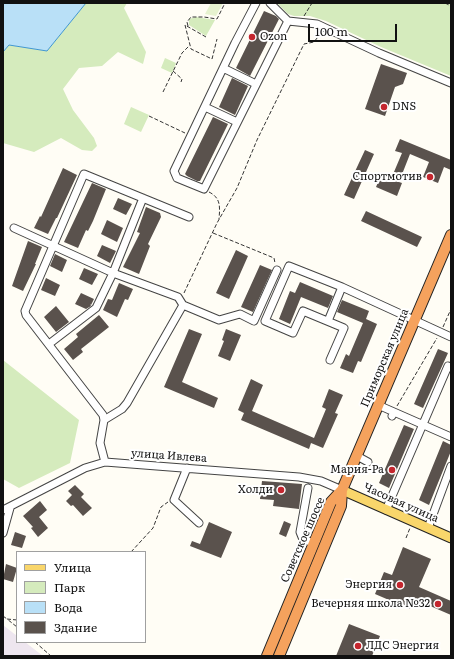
<!DOCTYPE html>
<html>
<head>
<meta charset="utf-8">
<style>
  body { margin:0 }
  #map { position:relative; width:454px; height:659px; overflow:hidden; background:#fffdf5; font-family:Literata,serif }
  canvas { display:block }
  .frame { position:absolute; inset:0; border:4px solid #111; pointer-events:none }
  .legend { position:absolute; left:16px; top:551px; width:130px; height:92px; box-sizing:border-box; background:#fff; border:1px solid #a0a0a0; margin:0; padding:5px 7px; list-style:none; font-size:12px; color:#111 }
  .legend li { display:flex; align-items:center; gap:8px; height:20px }
  .legend b { width:20px; border:1px solid #a0a0a0 }
  .scale { position:absolute; left:308px; top:24px; width:89px; height:18px; box-sizing:border-box; border:2px solid #111; border-top:0; padding-left:5px; font-size:12px; line-height:14px; white-space:nowrap; color:#111; -webkit-text-stroke:3px #fff; paint-order:stroke }
</style>
</head>
<body>
<div id="map">
<canvas width="454" height="659"></canvas>
<div class="frame"></div>
<ul class="legend">
<li><b style="height:5px;background:#f9d66b"></b>Улица</li>
<li><b style="height:11px;background:#d5ebbd"></b>Парк</li>
<li><b style="height:11px;background:#b9e0f7"></b>Вода</li>
<li><b style="height:11px;background:#5a524d"></b>Здание</li>
</ul>
<div class="scale">100 m</div>
</div>
<script>
const context = document.querySelector('canvas').getContext('2d');
context.lineJoin = 'round';
function paint(path, color) {
  context.fillStyle = color;
  context.fill(path, 'evenodd');
}
function stroke(path, color, width, dash) {
  context.strokeStyle = color;
  context.lineWidth = width;
  context.lineCap = dash ? 'butt' : 'round';
  context.setLineDash(dash || []);
  context.stroke(path);
}
function label(font, color, halo, rows, align = 'center') {
  context.font = font + ' Literata,serif';
  context.lineWidth = 4;
  context.setLineDash([]);
  context.textBaseline = 'middle';
  context.strokeStyle = halo;
  context.fillStyle = color;
  for (const [text, x, y, turn = 0] of rows) {
    context.save();
    context.translate(x, y);
    context.rotate((+turn || 0) * Math.PI / 180);
    context.textAlign = isNaN(turn) ? turn : align;
    if (halo) context.strokeText(text, 0, 0);
    context.fillText(text, 0, 0);
    context.restore();
  }
}
paint(new Path2D(`
  M3,625l14,11v6h8l18,14h-40z`), '#eee6ef');
paint(new Path2D(`
  M86,3h41l-3,5 22,44 -3,12 -25,-12 -16,14 -23,2 -16,21 10,21 21,28 3,8 -5,5 -10,-1 -21,-12 -27,14 -31,-9v-91l6,-7 38,6z
  M277,3h174v73l-70,-29 -55,-26 -16,-5h-16l-6,-2z
  M196,17l19,3 -9,16 -17,-11v-6z
  M165,58l11,5 -4,10 -11,-5z
  M131,107l18,8 -8,17 -17,-8z
  M3,360l76,60 -9,43 -51,25 -16,-9z`), '#d5ebbd');
paint(new Path2D(`
  M211,3h12l-7,13 -11,-2z`), '#e6f2cf');
const water = new Path2D(`
  M3,3h83l-39,48 -38,-6 -6,7z`);
paint(water, '#b9e0f7');
stroke(water, '#3f96cf', 1);
paint(new Path2D(`
  M264,11l12,5 3,3 -29,57 -14,-8z
  M381,64l26,9 -4,11 -8,3 -10,29 -20,-7z
  M232,78l16,8 -13,29 -16,-8z
  M213,117l15,7 -28,57h-3l-10,-5 -2,-2z
  M400,139l51,21v10l-7,-3 -6,16 -15,-6 6,-15 -19,-8 -11,28 3,1 -5,13 -21,-9 5,-12 10,4 11,-26 -7,-2z
  M365,150l9,4 -20,45 -10,-4z
  M63,168l14,7 -20,43h-1l-8,16 -14,-6 6,-12 1,1z
  M92,183l14,6 -13,32 -5,10 -2,-1 -8,18 -14,-6z
  M118,198l14,6 -6,11 -13,-6z
  M146,207l14,6 1,4 -13,27 2,2 -11,28 -16,-7 17,-34 -3,-1z
  M366,211l56,26 -5,10 -56,-26z
  M107,220l16,8 -6,14 -16,-8z
  M28,241l14,6 -7,17h1l-13,27 -11,-5z
  M102,245l14,6 -6,12 -13,-7z
  M236,250l12,6 -19,43 -13,-6z
  M55,254l12,6 -5,12 -12,-6z
  M260,265l12,5 -19,42 -12,-5z
  M84,268l14,6 -6,11 -13,-6z
  M46,278l14,7 -5,11 -14,-6z
  M300,282l33,14 -5,12 -27,-11 -11,27 -11,-5 11,-28 5,2z
  M119,283l14,6 -5,11 -3,-1 -8,18 -14,-7 5,-11 4,1z
  M81,293l13,6 -3,6 -1,-1 1,2 -5,3 -11,-5z
  M342,300l27,11 -3,8 11,5 -16,38 -3,-1 -5,12 -13,-5 6,-14 3,2 14,-33 -26,-11z
  M56,306l13,16 -13,10 -12,-15z
  M99,315l10,12 -28,22 2,3 -10,8 -9,-11 14,-12 -2,-3z
  M189,329l13,5 -20,48 36,16 -4,10 -50,-21z
  M226,329l15,6 -11,26 -12,-5 6,-15 -2,-1z
  M438,349l10,4 -25,55 -9,-4z
  M251,379l12,6 -11,26 62,27 12,-29 -4,-2 7,-18 14,6 -8,18 3,1 -15,34 -12,-5 -2,6 -68,-29 3,-7 -6,-3z
  M404,425l10,4 -25,59 -10,-5z
  M443,441l8,4v6l-22,54 -10,-5z
  M262,481l40,3 -3,25 -26,-3 1,-6 -14,-1z
  M75,485l9,9 -3,3 11,11 -9,8 -10,-11 -2,1 -5,-5 6,-6 -4,-4z
  M40,501l7,9 -8,7 9,11 -10,9 -7,-9 2,-1 -10,-11z
  M284,521l7,3 -5,13 -7,-3z
  M209,522l23,10 -11,26 -31,-12 2,-5 8,3z
  M15,532l11,4 -4,12 -11,-3z
  M403,547l28,12 -12,28 32,14v14l-37,-16 -4,10 -35,-15 9,-22 8,3z
  M6,564l11,4 -4,14 -10,-3z
  M349,624l31,12 -8,20h-36z`), '#5a524d');
const minor = new Path2D(`
  M256,3l-21,40 -61,128 3,7 27,11 84,-168
  M270,3l18,18 29,3 62,29 72,30
  M223,68l33,16
  M205,107l32,15
  M14,228l99,45 65,24 5,8 36,15 21,-6 14,7 23,-51
  M328,321l14,-34 109,50
  M49,344l47,-36 17,-35 30,-75
  M330,360l14,-32 -41,-17 -10,22 -28,-12 24,-55 53,21
  M378,405l16,7 -2,4
  M394,412l57,25
  M104,420l18,-11 5,-6 56,-98
  M357,456l11,6
  M105,462l-5,-19 4,-23 -1,-5 -77,-100 -1,-4 59,-137 105,43
  M187,468l-13,32 25,23
  M308,488l-8,44 2,5 11,7
  M3,510l82,-42 20,-6 194,15 22,4 21,9
  M386,510l62,-144 3,2
  M428,528l23,-62
  M3,533l7,-25`);
const major = new Path2D(`
  M342,490l109,48`);
const highway = new Path2D(`
  M267,656l64,-154 11,-12 109,-255
  M279,656l62,-150 1,-16`);
stroke(minor, '#444', 9);
stroke(major, '#222', 11);
stroke(highway, '#222', 12);
stroke(new Path2D(`
  M445,3l6,3
  M304,16l8,-13
  M188,26l-1,-4 4,-5h13l13,2 8,-16
  M206,37l-21,-12 6,24 21,10 5,-20
  M173,71l9,8 -1,3
  M163,92l19,-39 7,-7
  M149,116l36,17
  M209,192c12,6 11,15 10,27
  M213,233l61,25 1,5
  M184,293l33,-70 20,-35 20,-48 47,-96 10,-2 7,-9
  M443,327l8,-18
  M397,406l40,-68
  M406,538l4,-10
  M131,552l22,-24 8,-21 7,-5
  M3,616l4,3
  M17,620l-10,-1 10,8
  M35,642l16,14`), '#333', 1, [4, 2]);
stroke(minor, '#fff', 7);
stroke(major, '#f9d66b', 9);
stroke(highway, '#f5a25d', 10);
for (const [x, y, r, color] of [
  [252,37,4,"#c4262e"],
  [384,107,4,"#c4262e"],
  [430,177,4,"#c4262e"],
  [392,470,4,"#c4262e"],
  [281,490,4,"#c4262e"],
  [400,585,4,"#c4262e"],
  [438,604,4,"#c4262e"],
  [358,646,4,"#c4262e"]
]) {
  const dot = new Path2D();
  dot.arc(x, y, r, 0, 2 * Math.PI);
  context.fillStyle = color;
  context.fill(dot);
  stroke(dot, '#fff', 1.5);
}
label('11px', '#111', '#fff', [
  ["Ozon",260,37,"left"],
  ["DNS",392,107,"left"],
  ["Спортмотив",422,177],
  ["Мария-Ра",384,470],
  ["Холди",273,490],
  ["Энергия",392,585],
  ["Вечерняя школа №32",430,604],
  ["ЛДС Энергия",366,646,"left"]
], 'right');
label('11px', '#111', '#fff', [
  ["Приморская улица",385,358,-67],
  ["улица Ивлева",169,456,4],
  ["Часовая улица",401,503,24],
  ["Советское шоссе",303,540,-66]
]);
</script>
</body>
</html>
